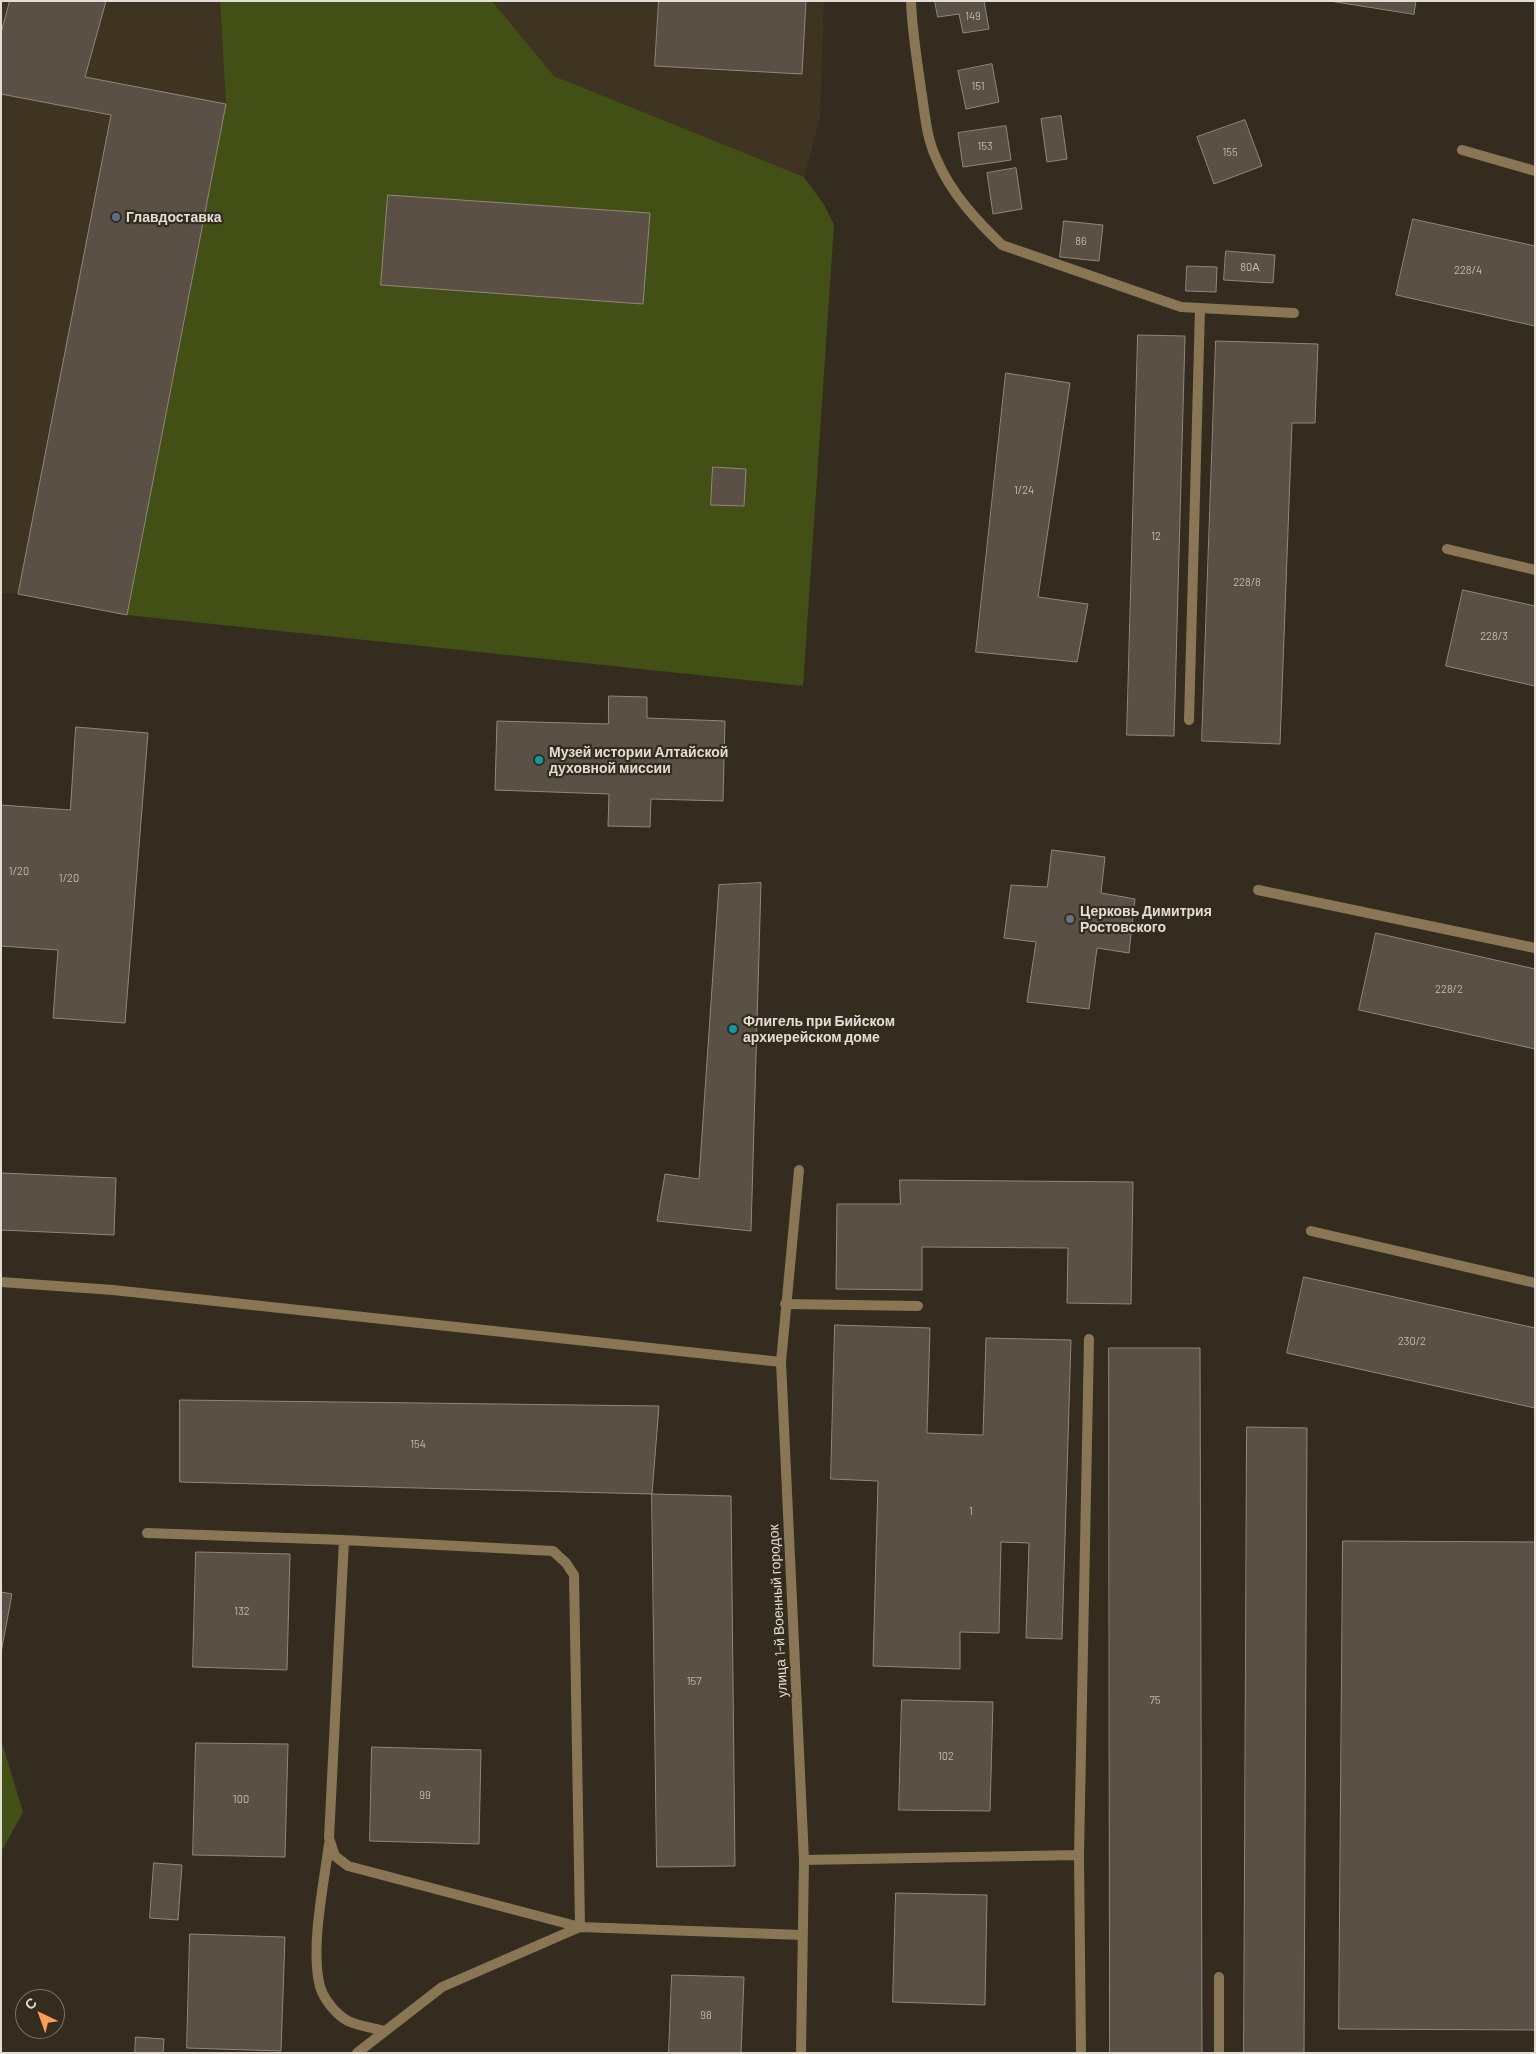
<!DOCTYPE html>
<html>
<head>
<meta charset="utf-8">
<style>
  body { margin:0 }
  #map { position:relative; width:1536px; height:2054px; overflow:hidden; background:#332c1f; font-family:Barlow,sans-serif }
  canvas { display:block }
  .frame { position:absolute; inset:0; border:2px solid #e2ddd6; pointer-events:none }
  .north { position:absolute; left:15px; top:1989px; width:50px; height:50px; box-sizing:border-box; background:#332c1f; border:1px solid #797368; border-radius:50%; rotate:318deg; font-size:14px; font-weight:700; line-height:20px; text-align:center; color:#e2ddd6 }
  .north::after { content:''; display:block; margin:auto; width:18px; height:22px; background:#fd9d54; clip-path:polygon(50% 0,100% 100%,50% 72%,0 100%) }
</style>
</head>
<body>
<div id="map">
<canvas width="1536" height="2054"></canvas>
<div class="frame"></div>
<div class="north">С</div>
</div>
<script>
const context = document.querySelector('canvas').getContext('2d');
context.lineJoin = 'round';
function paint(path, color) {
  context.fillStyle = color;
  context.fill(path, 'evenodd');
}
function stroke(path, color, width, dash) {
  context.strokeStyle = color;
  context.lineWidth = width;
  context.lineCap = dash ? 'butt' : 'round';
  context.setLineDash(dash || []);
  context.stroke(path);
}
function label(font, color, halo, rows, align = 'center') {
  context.font = font + ' Barlow,sans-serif';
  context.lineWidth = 4.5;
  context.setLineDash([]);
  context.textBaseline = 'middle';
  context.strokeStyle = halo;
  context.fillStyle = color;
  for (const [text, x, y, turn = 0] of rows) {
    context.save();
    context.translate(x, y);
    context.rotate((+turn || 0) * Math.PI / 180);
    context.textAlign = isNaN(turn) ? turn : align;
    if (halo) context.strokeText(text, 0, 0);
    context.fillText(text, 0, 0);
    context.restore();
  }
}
paint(new Path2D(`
  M1,1h219l6,103 -99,511 -109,-21 -17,-1z
  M492,1h332l-4,116 -16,60 -250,-101z`), '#3f3422');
paint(new Path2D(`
  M220,1h272l62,75 250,101 19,26 11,22 -31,461 -676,-71 99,-511z
  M1,1745l2,1 20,66 -22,40z`), '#435015');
const building = new Path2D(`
  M10,1h96l-21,76 141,27 -99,511 -109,-21 93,-479 -110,-21v-61z
  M659,1h147l-4,73 -147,-8z
  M935,1h49l5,28 -26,4 -4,-19 -21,3z
  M1330,1h86l-2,13z
  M992,64l7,38 -33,7 -8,-38z
  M1061,116l6,43 -20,3 -6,-43z
  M1245,120l17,46 -48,18 -17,-47z
  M1006,126l5,34 -48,7 -5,-34z
  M1016,168l6,41 -29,5 -6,-41z
  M388,195l262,18 -7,91 -262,-19z
  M1413,219l122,27v80l-139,-31z
  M1064,221l39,4 -4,36 -39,-4z
  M1226,251l49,4 -2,28 -49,-3z
  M1187,266l30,1 -1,25 -30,-1z
  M1138,335l47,1 -11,400 -47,-1z
  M1216,341l102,3 -3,79h-23l-12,321 -78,-3z
  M1006,373l64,10 -32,214 50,7 -11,58 -101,-10z
  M713,467l33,2 -2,37 -33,-1z
  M1463,590l72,16v80l-89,-20z
  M609,696l38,1v21l78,3 -2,80 -72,-2 -1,28 -42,-1 1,-32 -114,-4 2,-69 111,3z
  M76,727l72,6 -23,290 -72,-5 5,-68 -57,-4v-141l69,5z
  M1052,850l53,7 -4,36 34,6 -6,54 -32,-5 -8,61 -62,-7 9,-60 -32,-4 7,-53 36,2z
  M761,883l-10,348 -94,-10 8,-47 34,5 20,-294z
  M1376,933l159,36v80l-176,-39z
  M1,1173l115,5 -2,57 -113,-5z
  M900,1180l233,2 -2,122 -64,-1 1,-55 -146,-1v43l-86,-1 1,-85h63z
  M1304,1277l231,51v80l-248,-55z
  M835,1325l95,3 -3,105 56,2 3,-97 85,2 -9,299 -36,-1 3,-95 -28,-1 -2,91 -39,-1v37l-87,-3 5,-185 -47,-2z
  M1109,1348h91l2,705h-92z
  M180,1400l479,6 -7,88 -472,-12z
  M1247,1427l60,1 -3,625h-60z
  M652,1494l79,2 4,370 -78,1z
  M1343,1541l192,1v488l-196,-1z
  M196,1552l94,2 -3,116 -94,-3z
  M1,1592l11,2 -11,59z
  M902,1700l91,2 -3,109 -91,-1z
  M196,1743l92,1 -3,113 -92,-2z
  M372,1747l109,3 -2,94 -109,-3z
  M154,1863l28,2 -4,55 -28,-2z
  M896,1893l91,2 -2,110 -92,-3z
  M190,1934l95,3 -4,114 -94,-3z
  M672,1975l72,2 -3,76h-72z
  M136,2037l28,2 -1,14h-28z`);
paint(building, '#5b5045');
stroke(building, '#93867a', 1);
stroke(new Path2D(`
  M1462,150l73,21
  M1447,549l88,21
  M1189,720l11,-412
  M1258,890l277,58
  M1311,1231l224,52
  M1,1282l112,8 668,72
  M785,1304l133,2
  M147,1533l197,7 209,11 13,12 8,12 6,352 222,8
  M344,1540l-15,298 6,18 13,10 232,61
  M329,1844c-5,39 -18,100 -10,138 2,14 16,32 29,39 11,5 25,7 37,10
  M1079,1855l10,-516
  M804,1860l275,-5 2,198
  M357,2053l85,-66 138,-60
  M1219,2053v-76`), '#887655', 10);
stroke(new Path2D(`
  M911,1c1,30 6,59 10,88 4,24 5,49 16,71 14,33 39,60 65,85l179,62 113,6
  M799,1170l-18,192 23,498 -3,193`), '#887655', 10);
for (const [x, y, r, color] of [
  [116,217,5,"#5c6f8a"],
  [539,760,5,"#0f9aa8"],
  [1070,919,5,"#6b7280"],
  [733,1029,5,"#0f9aa8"]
]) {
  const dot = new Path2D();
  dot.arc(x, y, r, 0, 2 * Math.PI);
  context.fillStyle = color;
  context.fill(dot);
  stroke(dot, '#332c1f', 2);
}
label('11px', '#c0bab2', null, [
  ["149",973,16],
  ["151",978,86],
  ["153",985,146],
  ["155",1230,152],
  ["86",1081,241],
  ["80А",1250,267],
  ["228/4",1468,270],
  ["1/24",1024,490],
  ["12",1156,536],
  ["228/8",1247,582],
  ["228/3",1494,636],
  ["1/20",19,871],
  ["1/20",69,878],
  ["228/2",1449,989],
  ["230/2",1412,1341],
  ["154",418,1444],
  ["1",971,1511],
  ["132",242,1611],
  ["157",694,1681],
  ["75",1155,1700],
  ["102",946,1756],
  ["99",425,1795],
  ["100",241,1799],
  ["98",706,2015]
]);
label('bold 14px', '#e2ddd6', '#332c1f', [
  ["Главдоставка",126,217],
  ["Музей истории Алтайской",549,752],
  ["духовной миссии",549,768],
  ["Церковь Димитрия",1080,911],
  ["Ростовского",1080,927],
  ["Флигель при Бийском",743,1021],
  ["архиерейском доме",743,1037]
], 'left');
label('14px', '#e2ddd6', '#332c1f', [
  ["улица 1-й Военный городок",778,1611,-93]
]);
</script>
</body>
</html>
